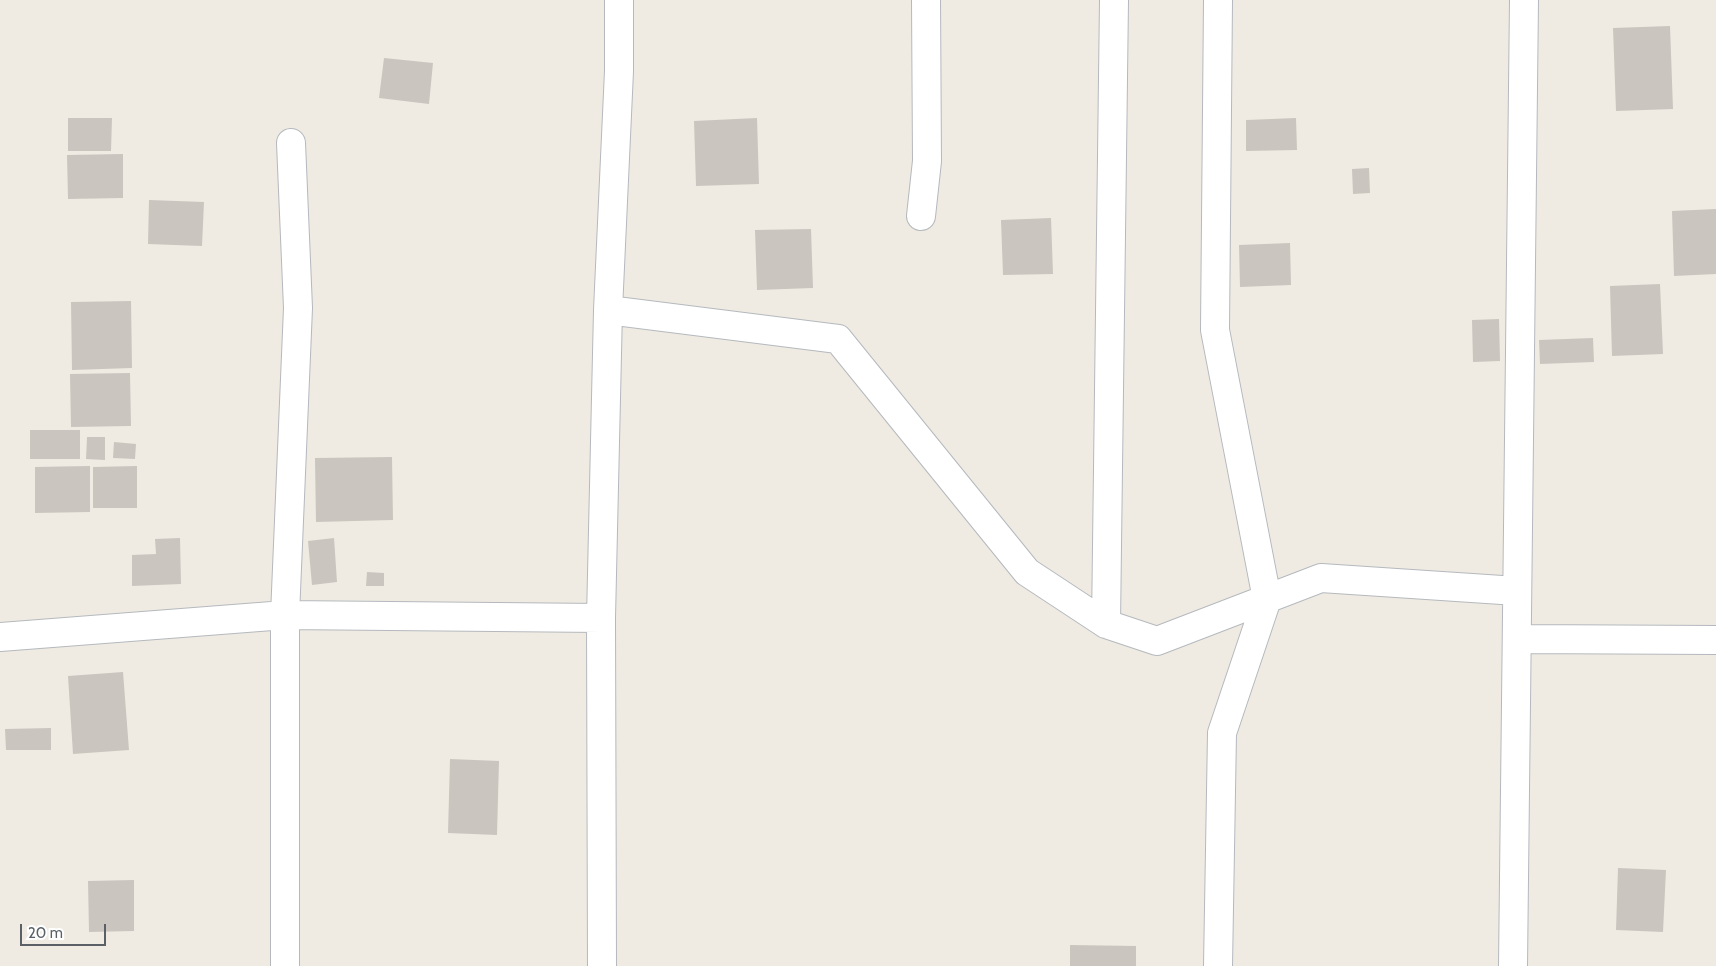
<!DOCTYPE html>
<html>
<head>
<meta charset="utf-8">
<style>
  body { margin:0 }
  #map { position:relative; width:1716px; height:966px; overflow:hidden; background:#efebe2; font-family:Cabin,sans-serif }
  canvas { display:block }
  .scale { position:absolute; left:20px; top:924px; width:86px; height:22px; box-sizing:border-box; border:2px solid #5a6065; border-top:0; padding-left:6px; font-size:15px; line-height:18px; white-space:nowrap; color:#5a6065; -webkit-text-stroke:4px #fff; paint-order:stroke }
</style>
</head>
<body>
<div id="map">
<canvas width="1716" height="966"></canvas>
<div class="scale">20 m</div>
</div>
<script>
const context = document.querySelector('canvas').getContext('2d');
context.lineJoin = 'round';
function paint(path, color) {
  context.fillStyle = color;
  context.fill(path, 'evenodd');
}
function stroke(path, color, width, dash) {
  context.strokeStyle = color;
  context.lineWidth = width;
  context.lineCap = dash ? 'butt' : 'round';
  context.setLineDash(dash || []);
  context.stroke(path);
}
paint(new Path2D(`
  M1670,26l3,83 -57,2 -3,-83z
  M384,58l49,5 -4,41 -50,-6z
  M68,118h44l-1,33h-43z
  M757,118l2,66 -63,2 -2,-65z
  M1296,118l1,32 -51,1v-31z
  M123,154v44l-55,1 -1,-44z
  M1369,168l1,25 -17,1 -1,-25z
  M149,200l55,2 -2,44 -54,-2z
  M1716,209v65l-42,2 -2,-65z
  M1051,218l2,56 -50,1 -2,-55z
  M811,229l2,59 -56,2 -2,-60z
  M1290,243l1,42 -51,2 -1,-42z
  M1660,284l3,70 -51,2 -2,-70z
  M131,301l1,67 -60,2 -1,-68z
  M1499,319l1,42 -27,1 -1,-42z
  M1593,338l1,24 -54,2 -1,-24z
  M130,373l1,53 -60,1 -1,-53z
  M30,430h50v29h-50z
  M87,437h18v23l-19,-1z
  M114,442l22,2 -1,15 -22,-1z
  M392,457l1,63 -77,2 -1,-64z
  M90,466v46l-55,1v-46z
  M137,466v42h-44v-41z
  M180,538l1,46 -49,2v-31l24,-1 -1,-15z
  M334,538l3,44 -25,3 -4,-44z
  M367,572l17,1v13h-18z
  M123,672l6,78 -56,4 -5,-78z
  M51,728v22h-45l-1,-21z
  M450,759l49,2 -2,74 -49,-2z
  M1618,868l48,2 -3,62 -47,-2z
  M134,880v51l-45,1 -1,-51z
  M1070,945l66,1v20h-66z`), '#cac5bf');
const minor = new Path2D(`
  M1218,0l-3,330 52,269 -45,134 -4,233
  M921,216l6,-55 -1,-161
  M608,310l230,29 189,233 79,52 51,17 164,-63 196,13
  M1106,624l8,-624
  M0,637l285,-22 316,3
  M1518,639l198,1
  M285,966v-351l13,-307 -7,-165
  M602,966l-1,-348 7,-308 11,-239v-71
  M1513,966l11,-966`);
stroke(minor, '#b5b9be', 30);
stroke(minor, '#fff', 28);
</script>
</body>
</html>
